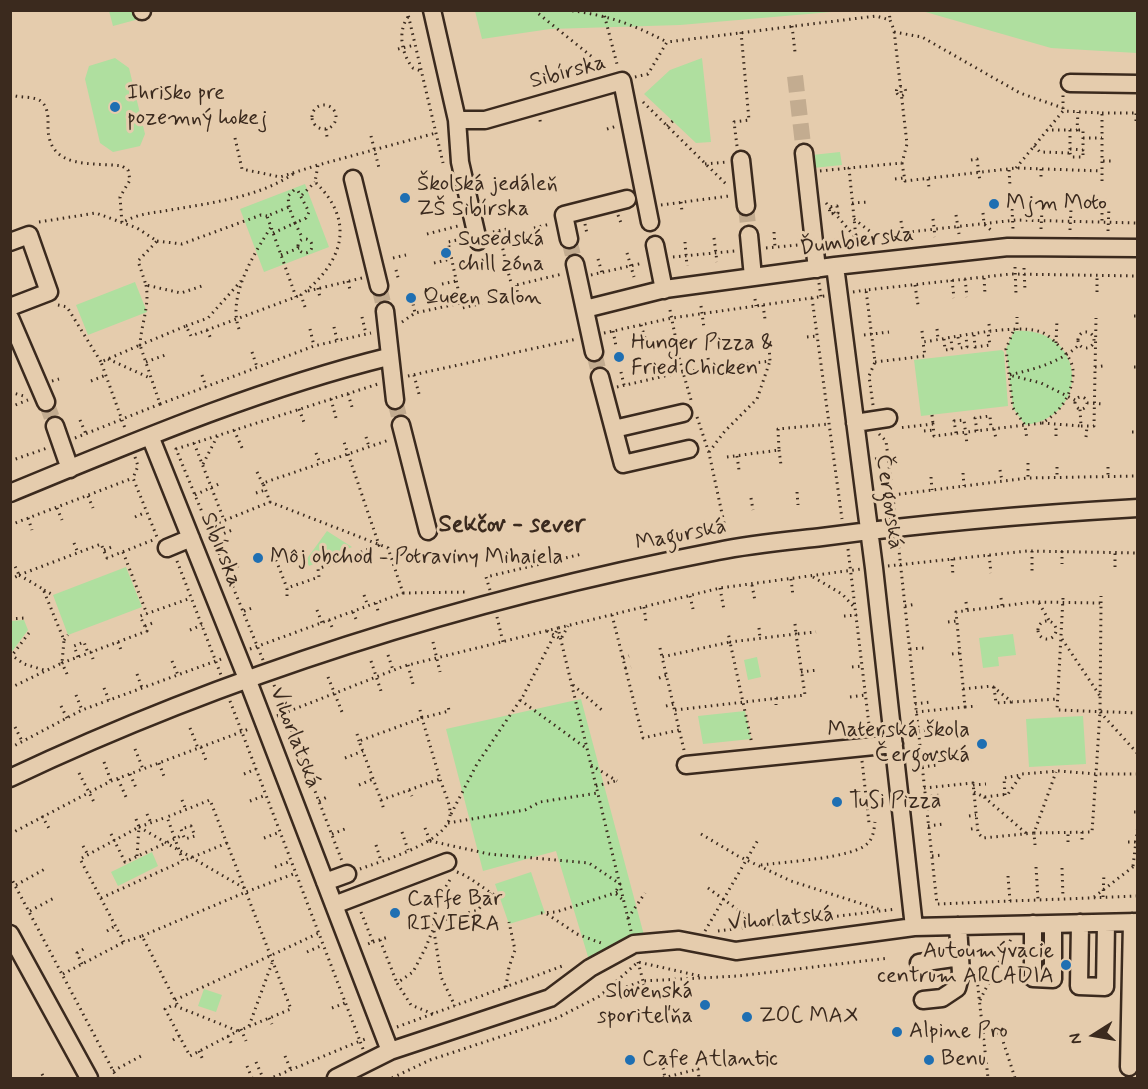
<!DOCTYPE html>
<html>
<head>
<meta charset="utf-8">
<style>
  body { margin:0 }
  #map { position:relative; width:1148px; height:1089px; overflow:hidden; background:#e5ccad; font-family:Mynerve,sans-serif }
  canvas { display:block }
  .frame { position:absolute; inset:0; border:12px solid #3b2a1e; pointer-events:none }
  .north { position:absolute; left:1064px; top:1005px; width:60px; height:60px; -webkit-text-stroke:4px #e5ccad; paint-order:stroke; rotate:259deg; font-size:16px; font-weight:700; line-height:24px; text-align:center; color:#3b2a1e }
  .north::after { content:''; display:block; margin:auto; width:21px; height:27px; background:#3b2a1e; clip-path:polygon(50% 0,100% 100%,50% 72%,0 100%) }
</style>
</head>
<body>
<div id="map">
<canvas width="1148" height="1089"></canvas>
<div class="frame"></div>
<div class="north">N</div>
</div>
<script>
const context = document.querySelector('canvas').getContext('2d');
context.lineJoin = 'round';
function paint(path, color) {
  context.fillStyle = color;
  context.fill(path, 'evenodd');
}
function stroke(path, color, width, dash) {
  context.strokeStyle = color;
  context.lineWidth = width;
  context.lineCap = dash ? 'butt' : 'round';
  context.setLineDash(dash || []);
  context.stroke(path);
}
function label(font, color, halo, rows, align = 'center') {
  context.font = font + ' Mynerve,sans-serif';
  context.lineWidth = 6;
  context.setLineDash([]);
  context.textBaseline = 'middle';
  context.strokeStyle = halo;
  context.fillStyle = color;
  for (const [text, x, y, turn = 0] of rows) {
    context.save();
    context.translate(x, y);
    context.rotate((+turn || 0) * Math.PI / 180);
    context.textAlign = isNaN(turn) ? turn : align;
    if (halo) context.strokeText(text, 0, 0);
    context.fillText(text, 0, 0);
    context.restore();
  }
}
paint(new Path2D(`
  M109,11h28l2,8 -26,7z
  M475,11v-1l368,1 -163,14 -130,4 -68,10z
  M922,11h215v42l-86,-5z
  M115,58l14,10 16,66 -5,12 -27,6 -13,-9 -15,-64 4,-13z
  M702,58l9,84 -15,1 -52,-49 26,-24z
  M840,152l2,13 -29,3 -1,-13z
  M305,184l24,63 -65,25 -24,-63z
  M135,282l12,30 -59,23 -12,-30z
  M1014,331c72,-6 79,86 11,94l-12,-17 -7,-59z
  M1002,350l2,2 4,54 -87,10 -7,-56z
  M327,531l25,16 -43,19 -3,-6z
  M126,567l16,40 -74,28 -15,-40z
  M24,620l4,10 -17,23v-32z
  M1013,634l3,21 -18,2 1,9 -16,2 -4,-30z
  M757,657l4,20 -13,3 -4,-20z
  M581,699l64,240 -56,21 -33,-109 -73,20 -37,-142z
  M745,711l6,28 -48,5 -5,-28z
  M1083,716l3,48 -57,3 -3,-48z
  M152,852l6,14 -40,20 -7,-14z
  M531,872l14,41 -36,11 -14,-40z
  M204,989l18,6 -6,17 -18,-6z`), '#afdf9f');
stroke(new Path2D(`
  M795,76l9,77
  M746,206l3,29
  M569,239l6,25
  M379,286l6,25
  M594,352l6,25
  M395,400l6,25
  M46,402l9,24`), '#c3ac90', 16, [16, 8]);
const minor = new Path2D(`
  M432,10l25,110h28l137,-39 28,141
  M142,11v-1
  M1070,83l68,1
  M457,120l3,42 18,79
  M804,153l13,116
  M741,160l5,46
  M353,179l26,107
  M749,235l4,42
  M569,239l-5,-24 63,-16
  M10,242l19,-7 20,57 -39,15
  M655,245l9,45
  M575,264l19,88
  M835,266l39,302 40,359
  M585,309l80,-20 170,-23 173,-19 130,1
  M385,311l10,89
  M10,318l36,84
  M600,377l23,87 66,-15
  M855,423l33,-5
  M401,425l27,106
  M55,426l15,43
  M614,429l69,-16
  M150,436l98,245 142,370
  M10,493c124,-51 248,-104 378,-136
  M167,548l24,-10
  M686,765l208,-21
  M10,778c224,-106 465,-180 708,-227 34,-7 69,-10 104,-14 105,-14 210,-23 316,-29
  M325,882l22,-8
  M334,905l113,-43
  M1080,923l-1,63 26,1 1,-64
  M1033,924v54l20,1v-55
  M10,934l79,144
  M919,963l41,-6
  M923,1000l19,-2 15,-10 4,-15 -3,-47
  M1129,1067l3,-145
  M336,1078l54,-27 160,-53 40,-30 44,-24 45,-4 57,11 178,-24 224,-5`);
stroke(minor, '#3b2a1e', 21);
stroke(new Path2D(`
  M207,10l1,5
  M407,10l36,153
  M534,10l73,59
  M566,10c41,5 64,13 101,32
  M603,10l15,58
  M889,10l1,10
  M408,17c-11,15 -6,38 5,51l8,3
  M792,26l3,26
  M894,32l28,5 98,56 43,15
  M398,49l17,-4
  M635,77l13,-3 19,-32 209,-26 14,4 4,10 13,114 -5,19 -53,5 8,80
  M896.5 91a4.5 4.5 0 1 1 9 0a4.5 4.5 0 1 1-9 0Z
  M10,94c10,5 24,1 32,8 7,7 6,18 6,27 2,41 44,33 74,37l6,4 2,10 -10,17 2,26c18,-11 35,-10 54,-14 41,-7 86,-13 120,-37
  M643,102l85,84
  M312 117a12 12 0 1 1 24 0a12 12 0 1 1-24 0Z
  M1063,109v-14
  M1102,113h36
  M540,120l1,6
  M1136,121v-8
  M667,126l7,-6
  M326,129l1,8
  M607,129l10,-3
  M1070,130h7l1,-18
  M235,138l7,31 38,8 38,-12
  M1083,138h19
  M737,146l-3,-24 15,-2 -8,-88
  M1034,146l6,6 30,1v-23h-23
  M1070,149l13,1v-20h-6
  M1070,153l1,4h12v-7
  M971,160l6,-1 3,23
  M902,163l3,18 111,-13 86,3
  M705,164l22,-2
  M1016,168l47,-57 39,2v48h10
  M1041,169v10
  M1009,170l1,16
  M820,171l29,-3
  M895,179l9,-1
  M928,179l1,9
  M1102,181v-20
  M302,195l13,-13
  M681,202l1,10
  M826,203l29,34
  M852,203l16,-1
  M661,205l68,-9
  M837,206l1,7 -8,1 -1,-7z
  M289,207l-1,-11 6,-6 4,1 11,21 -3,6 -11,5 8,16
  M1102,207v15
  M1012,209l1,20
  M983,213l1,11 8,7
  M618,215l3,8
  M956,215l3,19
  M854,219l22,17
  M933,219l2,18
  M901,221l2,12
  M39,222l57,-9 41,15 20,13 -19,20 8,24 35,8 24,-8
  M585,224l2,10
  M534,228l16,-4
  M1041,229l1,-19
  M1070,230l1,-21
  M499,231l8,37 7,-1
  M1108,231l1,-24
  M493,232l14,-3
  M774,232l1,15
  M273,233l22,-10 -6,-16 -22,9 4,11 25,70
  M427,234l31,-8
  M714,238l3,24
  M298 246a7 7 0 1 1 14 0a7 7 0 1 1-14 0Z
  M157,241l25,3 79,-29 6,1
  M829,241l187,-21 122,3
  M685,242l2,24
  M766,248l32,-3
  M627,253l7,24
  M281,255l18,-7
  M673,257l62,-6
  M393,258l13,-3
  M598,259l4,14
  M434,263l17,-4
  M1015,267l1,27
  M507,268l5,18 50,-12
  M1024,268l1,23
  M396,270l3,11
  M591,275l52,-12
  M984,278l1,16
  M965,279l2,18
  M952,280l2,18
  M348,281l2,9
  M819,283l2,14
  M442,284l14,-3
  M146,285c4,21 -5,39 -6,60l46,-19 5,10 110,-41
  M915,285l3,20
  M318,288l2,10
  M308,291l54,-13
  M853,292l13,-2
  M1097,292v-16
  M812,298l30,221
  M755,299l1,7
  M461,303l1,5 56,-13 -2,-10
  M413,304l2,9
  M58,305l9,2 34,55
  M763,305l2,14
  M701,306l3,22
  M305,307l-4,-12c41,-32 56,-73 14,-113l3,-17 118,-32
  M670,310l5,25
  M1134,316h4
  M362,317l4,17
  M402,322l13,-9 46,-10 -13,-61 14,-3
  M989,324l1,9
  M641,325l4,13
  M186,326l22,-8 33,-37
  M334,327l3,13
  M239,329c-12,-33 15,-75 32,-102
  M310,329l4,17
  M937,329l1,10
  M207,330l4,9
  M1017,330v-13
  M613,331l3,15
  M922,331l1,10
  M1013,332l-7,17 7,59 12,17 2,15
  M1078 340a8 8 0 1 1 16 0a8 8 0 1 1-16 0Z
  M604,333l68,-15 153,-22
  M864,335l25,-3
  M974,335l1,12 15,-2 -2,-12
  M807,337l10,-1
  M958,337l2,11 7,-1 -1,-11
  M944,339l1,11 7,-1 -1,-11
  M1056,343l1,-23
  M252,352l5,15
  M679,358l12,42
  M708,358l2,10
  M108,359l42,19
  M146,362l22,-8
  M875,362l50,-6 -2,-14c28,-4 90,-18 115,-11 9,2 16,10 22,16 8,8 14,17 13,28 -2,22 -13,37 -31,48l-108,13 -1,-12 -35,4
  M1095,367l8,-1
  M1134,367h4
  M652,368l2,10
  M621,372l3,13
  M202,375l4,12
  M414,375l5,19
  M408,376l169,-37
  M52,381l7,-2
  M91,381l15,-6
  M617,387l65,-15 88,-11 -1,-16
  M10,392l17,5
  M348,394l4,13
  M1075 403a6 6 0 1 1 12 0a6 6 0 1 1-12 0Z
  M331,399l5,19
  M1075,400l-34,-17 -32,-8c26,-6 50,-12 70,-30
  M1087,403l16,1
  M160,404l154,-58 57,-13
  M873,405l-4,-29 6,-14 -9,-72 145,-16 127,2
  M10,407l18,-7
  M299,409l6,16
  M932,415l1,9
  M697,417l12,36 15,70
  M80,420l6,14
  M1042,423l39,3 -1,-17
  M1081,426h13l2,-108
  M994,429l2,10
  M234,430l9,20
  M924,431l10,-1
  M977,431l-2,-13 15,-2 1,13
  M1132,432h6
  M956,433l-2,-12 10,-1 3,24
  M879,434l7,7 9,73
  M1056,436v-10
  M366,437l3,10
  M1086,437l1,-11
  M75,438l85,-34 -20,-59 -39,17 25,69
  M194,443l30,77
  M779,450l2,15
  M709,452l16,-21 32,-32 13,-38
  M316,453l4,10
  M737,456l2,14
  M135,457l3,9 -5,12 24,59
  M727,457l52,-7 -1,-21 51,-5
  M875,459l22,-2
  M10,461l37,-13
  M1028,463v15
  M203,464l15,-29
  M1057,467v10
  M1108,467v9
  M1000,470l2,11
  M257,472l6,12
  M963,473l1,13
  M931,477l1,13
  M797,492l1,13
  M256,493l9,-3
  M195,495l26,-12
  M893,495l135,-17 110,-2
  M88,496l5,12
  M751,498l2,12
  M57,508l5,12
  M135,517l11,-5
  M28,518l4,12
  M10,525l123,-47
  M208,527l62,-25 -7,-19 126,-43
  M213,538l19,-8
  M898,541l39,363 201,-8
  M74,543l4,10
  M848,549l22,184
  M104,550l10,-4
  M1032,551v21
  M1062,551v13
  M123,552l24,62
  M358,553l3,11
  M989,555l2,18
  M952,559l1,18
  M276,560l11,28
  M177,561l44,114
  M888,566l139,-15 111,2
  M1115,567v-15
  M226,570l17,-6
  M19,575l82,-31 6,14 46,-18
  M813,577l29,17 13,14
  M791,579l2,17
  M10,580l9,-5 -4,-9
  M752,585l3,16
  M720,588l4,22
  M44,590l9,5
  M490,590l-4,-13 96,-23
  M403,593l64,-1
  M364,595l4,11
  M287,596v-8l32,-11 -1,-8 61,-24 -36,-106
  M690,596l3,13
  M1001,598l1,8
  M1063,598l-6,112 81,3
  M1137,599h1
  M966,602l1,9
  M376,603l2,8
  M1039,603l11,19
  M1101,603v-7
  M905,606l11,-2
  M644,607l2,15
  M317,610l5,13
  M244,611l11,-4
  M353,612l3,7
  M612,615l31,123 36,-8
  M844,616l13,-1
  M497,617l6,25
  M10,619l15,-1
  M329,620l3,7
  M1038 630a9 9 0 1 1 18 0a9 9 0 1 1-18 0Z
  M948,622l9,-1
  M795,624l1,10 20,-2
  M145,626l10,-4
  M759,628l1,10
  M190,630l12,-5
  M547,631l14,8 7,-13
  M1062,639l38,57
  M64,640l4,-5
  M118,642l3,8
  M433,642l7,30
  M660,648l2,9
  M250,649l153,-56 -15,-45 -118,-46
  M910,649l15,-1
  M91,652l2,7
  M10,654l14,10 20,6
  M952,654l8,-1
  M388,655l5,15
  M78,657l-4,-11 10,-4 4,11
  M10,658l19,-25
  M623,658l6,-2
  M263,660l-87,-211 202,-65
  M172,661l6,14
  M371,661l10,30
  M408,665l6,23
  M852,667l10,-1
  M625,668l6,-1
  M801,672l17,-2
  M67,674l-5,-11 85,-32 -7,-15 51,-18
  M137,674l5,14
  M328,677l14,35
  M659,678l8,-3
  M274,685l68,176
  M573,685l30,26
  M994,687l2,16 15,-1
  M10,688l52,-25 2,-23 -21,-51 -24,-14
  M104,688l5,12
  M963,689l29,-3 20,16 46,-3
  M76,695l6,15
  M850,697l16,-2
  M776,698v7
  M520,700l66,48
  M230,701l130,340 -89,37
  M915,704l16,-2
  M61,706l6,12
  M666,706l8,-2
  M965,707l12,-1
  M420,710l2,8 -63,23 22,59 59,-21 -18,-61 27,-7 -1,-6
  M675,710l130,-15 -9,-61 -66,8 -2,-10
  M916,712l49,-5 -9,-95 77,-10 68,1 -1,109 -4,62 -37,-3 -37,3 -14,20 -24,3 -10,-5
  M1100,712l38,42
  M277,716l127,-50 154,-38
  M15,727l7,14
  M190,728l8,20
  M918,731l16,-2
  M357,734l2,7
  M201,747l6,16
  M10,748l72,-38 142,-52
  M135,749l8,20
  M684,750l-22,-93 68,-15 22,102
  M301,754l9,-4
  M345,758l18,-7
  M862,761l7,62
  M104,762l7,19
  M159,763l6,16
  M591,765l26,16
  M922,767l16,-2
  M79,773l16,31
  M130,774l7,16
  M244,774l12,-5
  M118,779l8,18
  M359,785l14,-6
  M973,785l13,-1
  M596,786l23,-6
  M924,788l49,-5 5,50 5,5 51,-5 22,-61
  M409,790l3,6
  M1005,795l-1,-17 17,-3
  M925,797l16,-2
  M984,797l43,37
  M182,800l4,10
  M381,800l3,10
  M250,801l16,-6
  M319,801l8,-4
  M1134,812h4
  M147,814l4,9
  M451,814l26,-50 46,-68 34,-66
  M42,816l8,14
  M969,816l7,-1
  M136,819l3,8 -59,32 44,83 18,-6 36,70
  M448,823l77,-13 15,-8 58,-9
  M928,826l16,-2
  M139,827l105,61
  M139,827l28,-10
  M425,828l5,13
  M971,829l6,-1
  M402,832l6,18
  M1082,832v10
  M10,834l101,-53 138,-52
  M111,834l14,28 58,-27 2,4 10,-3 -4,-10 -10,3 2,6
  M332,834l13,-5
  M701,834l37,22 53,25 90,29
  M264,838l16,-6
  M430,841l59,13 100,9 31,21 -5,9 8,7
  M1068,842v-9
  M1128,842h10
  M227,843l-44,18 -16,-44 43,-17 36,92 50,-19
  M376,845l5,16
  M1035,845l-1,-12 58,-1 4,-58h42
  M83,846l5,9
  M137,856l2,-29
  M932,856l11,-1
  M761,865c23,-3 92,-7 106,-21 6,-5 7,-14 8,-22
  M1133,866l5,-41
  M275,867l16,-6
  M1036,867l2,32
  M1062,868l1,30
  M360,869c21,-8 89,-27 90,-54 1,-11 -7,-26 -10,-36
  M457,872c16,6 27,18 43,26
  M10,876l107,202
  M1008,876l2,25
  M16,885l29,-16
  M708,888l52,38
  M1094,897l44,-34
  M1103,897l1,-24
  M101,898l82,-37
  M30,911l24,-13
  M361,912l12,30 -8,3
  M541,913l15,-1 65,-21
  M547,914l30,20 24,9
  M628,918l17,-25
  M434,923l44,-13 13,-17
  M107,931l8,-5
  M434,931l7,46 14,29
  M631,931l-73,-303 162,-40 141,-19
  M705,931l53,-91
  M718,931l178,-22
  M142,936l104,-44 45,117 -53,22 -48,25 -25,-47 8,-4 65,26
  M380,940l17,43
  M373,942l15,-5
  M307,952l16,-7
  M82,964l-5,-11 10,-6
  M63,974l61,-32
  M977,979l11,99
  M506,987l3,-20 6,-17 -6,-28
  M603,993l35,-31 62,14
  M647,997l-4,-16 95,-5 151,-18
  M175,1000l144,-67
  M980,1000l31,-61
  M332,1008l13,-5
  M433,1014l-22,-9 -14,-22 16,-11 13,-25 7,-18 4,-27 14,-24
  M269,1018l3,6
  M982,1023l19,12 14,43
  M249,1026l23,-63
  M397,1027l168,-62
  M241,1029l5,12
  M228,1036l4,9
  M173,1040l6,-4
  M363,1049l-3,-8 8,-3
  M199,1051l4,9
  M285,1056l6,14
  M256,1062l7,16
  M247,1066l5,12
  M113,1071l30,-16
  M42,1074l2,4
  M392,1078l38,-18 127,-42 43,-22 43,-15 -6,-23
  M663,1078l35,-9 1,9`), '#3b2a1e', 3, [1.5, 4.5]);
stroke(minor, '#e5ccad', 16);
stroke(new Path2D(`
  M371,136l8,32
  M662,1062l3,16`), '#3b2a1e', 3, [1.5, 4.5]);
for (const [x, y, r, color] of [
  [115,107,6,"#1f6fb2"],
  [405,198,6,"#1f6fb2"],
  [994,204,6,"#1f6fb2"],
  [446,253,6,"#1f6fb2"],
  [411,298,6,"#1f6fb2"],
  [619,357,6,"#1f6fb2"],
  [258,558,6,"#1f6fb2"],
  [982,744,6,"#1f6fb2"],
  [837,802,6,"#1f6fb2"],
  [395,913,6,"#1f6fb2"],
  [1066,965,6,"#1f6fb2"],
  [705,1005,6,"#1f6fb2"],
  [747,1017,6,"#1f6fb2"],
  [897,1032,6,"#1f6fb2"],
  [630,1060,6,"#1f6fb2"],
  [929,1060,6,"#1f6fb2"]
]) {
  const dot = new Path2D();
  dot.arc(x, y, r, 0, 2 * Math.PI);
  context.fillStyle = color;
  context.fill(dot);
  stroke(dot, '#e5ccad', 2);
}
label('22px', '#3b2a1e', '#e5ccad', [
  ["Sibírska",568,73,-15],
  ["Ďumbierska",857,242,-7],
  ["Čergovská",888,502,82],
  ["Magurská",681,536,-11],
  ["Sibírska",220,550,68],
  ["Vihorlatská",294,738,69],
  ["Vihorlatská",781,920,-5]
]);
label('22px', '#3b2a1e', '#e5ccad', [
  ["Ihrisko pre",127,94],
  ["pozemný hokej",127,119],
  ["Školská jedáleň",417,185],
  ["ZŠ Sibírska",417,210],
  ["Mjm Moto",1006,204],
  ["Susedská",458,240],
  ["chill zóna",458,265],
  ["Queen Salon",423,298],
  ["Hunger Pizza &",631,344],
  ["Fried Chicken",631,369],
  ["Môj obchod - Potraviny Mihaiela",270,558],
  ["Materská škola",970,731,"right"],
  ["Čergovská",970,756,"right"],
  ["TuSi Pizza",849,802],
  ["Caffe Bar",407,900],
  ["RIVIERA",407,925],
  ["Autoumývacie",1054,952,"right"],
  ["centrum ARCADIA",1054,977,"right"],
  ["Slovenská",693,992,"right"],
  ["sporiteľňa",693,1017,"right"],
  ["ZOC MAX",759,1017],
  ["Alpine Pro",909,1032],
  ["Cafe Atlantic",642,1060],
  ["Benu",941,1060]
], 'left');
label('bold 24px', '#3b2a1e', '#e5ccad', [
  ["Sekčov - sever",512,526]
]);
</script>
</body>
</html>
